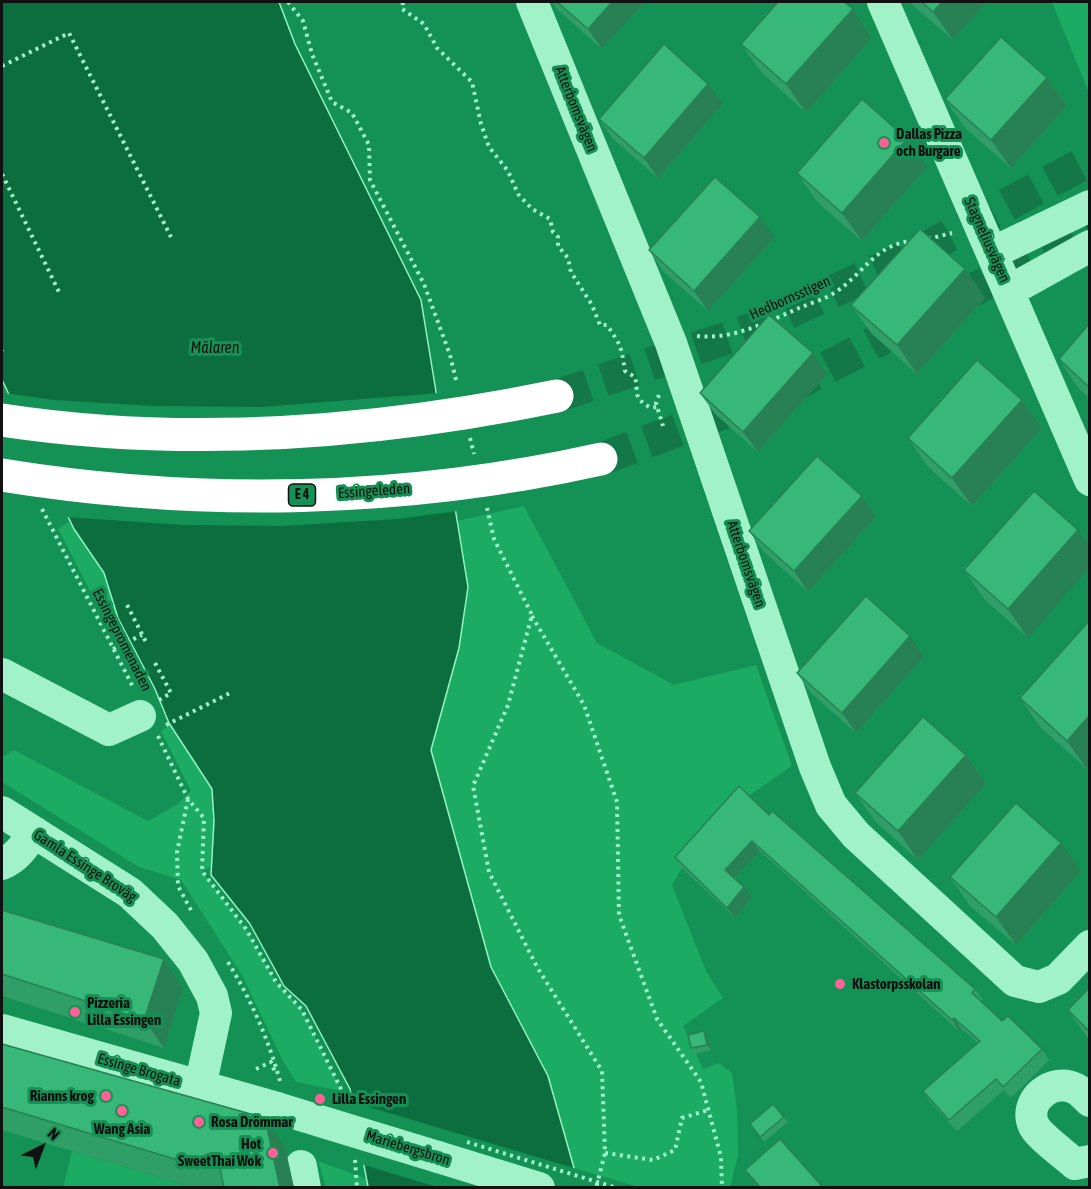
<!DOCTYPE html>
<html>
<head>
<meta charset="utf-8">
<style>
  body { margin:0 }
  #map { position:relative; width:1091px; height:1189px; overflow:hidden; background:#149154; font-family:"Asap Condensed",sans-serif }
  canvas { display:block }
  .frame { position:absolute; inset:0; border:3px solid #111; pointer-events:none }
  .north { position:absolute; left:12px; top:1117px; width:60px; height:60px; -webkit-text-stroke:4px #149154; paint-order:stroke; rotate:42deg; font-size:16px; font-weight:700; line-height:24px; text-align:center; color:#111 }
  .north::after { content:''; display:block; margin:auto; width:21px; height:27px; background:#111; clip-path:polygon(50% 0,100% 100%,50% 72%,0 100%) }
</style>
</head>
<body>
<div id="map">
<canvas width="1091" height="1189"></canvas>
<div class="frame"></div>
<div class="north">N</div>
</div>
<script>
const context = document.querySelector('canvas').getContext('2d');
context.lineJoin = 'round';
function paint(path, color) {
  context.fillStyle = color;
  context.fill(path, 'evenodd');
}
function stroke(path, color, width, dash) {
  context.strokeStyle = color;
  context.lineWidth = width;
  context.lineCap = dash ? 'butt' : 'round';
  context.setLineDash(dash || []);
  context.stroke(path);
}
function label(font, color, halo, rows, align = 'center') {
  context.font = font + ' "Asap Condensed",sans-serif';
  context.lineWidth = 6;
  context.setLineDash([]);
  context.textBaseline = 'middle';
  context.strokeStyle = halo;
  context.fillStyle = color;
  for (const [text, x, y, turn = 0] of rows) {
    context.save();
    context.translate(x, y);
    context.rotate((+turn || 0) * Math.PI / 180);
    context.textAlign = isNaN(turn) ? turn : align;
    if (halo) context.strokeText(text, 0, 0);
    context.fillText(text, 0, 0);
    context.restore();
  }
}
paint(new Path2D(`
  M1052,2h37v91z
  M524,506l73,137 77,42 82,-20 36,101 -45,31 -65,71 -10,17 34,86 17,27 -40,28 20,43 16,-6 13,10 5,38 1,44 -8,32h-91l-65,-19 -26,-92 -57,-109 -60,-217 28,-102 9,-61 -11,-66z
  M70,521l34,52 14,45 -10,7 -50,-96z
  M170,725l42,64 2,32 -3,46 -9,4 44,58 30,53 26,28 40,81 -46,-9 -14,-23 -40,-84 -61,-95 -42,-13 -137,-85v-25l12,-7 134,71 30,-17 13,-13 -30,-60z
  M72,1151l123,37h-132z
  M318,1161l49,18 1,8h-42z`), '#1cab63');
const water = new Path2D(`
  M2,2h277l16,42 126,256 47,287 -9,61 -28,102 60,217 57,109 26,92 -3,19h-203l-18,-98 -44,-83 -22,-20 -34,-62 -39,-49 3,-54 -2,-32 -43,-66 -14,-34 -37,-71 -14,-45 -30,-44 -72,-149z`);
paint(water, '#0c6e3f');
stroke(water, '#93f4c2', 1.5);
paint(new Path2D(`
  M4,393l50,7 100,6 107,1 178,-14 19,118 -60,8 -117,7 -97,-1 -119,-8z
  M349,1101l228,68 -3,19 -137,-1 -76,-23z`), '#149154');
stroke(new Path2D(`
  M557,396l196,-67 177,-83 160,-86
  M601,459l186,-70 303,-161`), '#137747', 33, [33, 16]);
stroke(new Path2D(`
  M288,2l15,19 9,33 20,48 20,11 17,32 1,35 54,104 26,71 7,29
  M403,2l-1,7 22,15 13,24 35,34 9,42 8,23 19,24 10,23 14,15 18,10 3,13 5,5v9l10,12 3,14 21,33 8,20h7c14,21 14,20 18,46l10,6c4,18 -3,20 16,31l6,-1
  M2,66l67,-33 102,204
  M2,174l57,118
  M928,239l24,-6
  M697,336c36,4 70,-14 102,-28 12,-5 27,-9 38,-17 27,-18 39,-47 75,-50
  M2,350v1
  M659,395l-3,8 7,23
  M470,438l4,16
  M487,508l7,31 38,76 -24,90 -35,81 16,86 48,95 65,104 3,82 -9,35
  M42,509l92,180
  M127,605l19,37
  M532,616l52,89 33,97 2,113 38,104 44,63 20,75 1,31
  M113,649l29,-14
  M155,663l16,30 -12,7
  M166,725l64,-32
  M158,736l30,63 16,19 -2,53 44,58 30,53 26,28 40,81 2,8
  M188,799l-11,53 1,34 14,26
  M228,962c23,38 40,76 52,119
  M256,1069l15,-7 4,10
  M605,1153l48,7 22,-10 7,-32 26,-8
  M355,1160l2,28`), '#a1f1c9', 4, [3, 4.5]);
stroke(new Path2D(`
  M532,2l139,341 144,424 16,38 25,30 159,146 24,6 19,-8 32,-33
  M883,2l207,478
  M992,253l98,-47
  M1009,291l81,-45
  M2,674l107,56 31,-14
  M2,812l128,81 35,33 28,35 19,35 4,17 -16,74
  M2,864c15,-6 23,-19 32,-32
  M2,1030l275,78
  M1090,1101c-5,-4 -9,-10 -14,-12 -23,-13 -54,12 -42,37 6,11 31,29 41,38l15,-3
  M438,1157l101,31
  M301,1166l4,22`), '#a1f1c9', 32);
stroke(new Path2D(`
  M467,1142l150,46`), '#a1f1c9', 4, [3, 4.5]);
stroke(new Path2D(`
  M277,1108l161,49`), '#a1f1c9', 32);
stroke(new Path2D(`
  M2,420c185,28 371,14 555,-24
  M2,475c198,32 402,28 599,-16`), '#fff', 33);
paint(new Path2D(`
  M552,2h93l-43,47 -44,-39z
  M909,2h78l-34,38z
  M853,9l19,29 -66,75 -45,-41 -20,-28z
  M1047,78l20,28 -56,62 -46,-40 -20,-29z
  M723,104l-65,74 -45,-39 -14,-20z
  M927,167l-65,74 -45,-39 -20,-29z
  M775,237l-67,74 -45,-40 -14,-21z
  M965,269l20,29 -68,76 -46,-41 -20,-28z
  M1089,324v74l-11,-10 -19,-29z
  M827,374l-69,78 -43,-38 -15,-21z
  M1022,400l20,28 -70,78 -44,-39 -20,-29z
  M1034,491l-6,147 -44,-39 -20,-29z
  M876,517l-68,75 -45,-41 -14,-20z
  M1089,621l-2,148 -47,-42 -20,-29z
  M924,657l-68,76 -45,-40 -14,-20z
  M966,755l20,29 -68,76 -43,-39 -20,-28z
  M769,815l206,174 8,11 -2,1 21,20 40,28 7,11 -38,38 -7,-8 -47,41 -27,-29 -7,-11 55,-48 -17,-15 -2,3 -199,-180 -26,27 18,20 -17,20 -53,-50 -7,-11z
  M1081,871l-65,74 -46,-39 -20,-29z
  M2,910l162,49 19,29 -19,60 -162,-52z
  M1089,988v52l-21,-30z
  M708,1037l3,13 -16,4 -4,-6z
  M2,1044l283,103 9,41h-70v-2l-5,2h-24l-193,-58z
  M784,1117l4,5 -24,20 -14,-18z
  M745,1170l76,15 2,3h-63z`), '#309e67');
paint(new Path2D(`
  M612,2h33l-43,47 -14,-20z
  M942,2h45l-34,38 -20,-28z
  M853,9l19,29 -66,75 -20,-29z
  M1047,78l20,28 -56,62 -20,-28z
  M708,84l15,20 -65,74 -14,-20z
  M907,139l20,28 -65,74 -20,-28z
  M760,217l15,20 -67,74 -14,-20z
  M965,269l20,29 -68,76 -20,-29z
  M813,353l14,21 -69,78 -15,-20z
  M1022,400l20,28 -70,78 -20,-28z
  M862,496l14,21 -68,75 -14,-21z
  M1078,530l11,17v21l-61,70 -20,-29z
  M910,636l14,21 -68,76 -14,-20z
  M1089,716v50l-2,3 -20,-28z
  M966,755l20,29 -68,76 -20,-29z
  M752,841l8,10 -28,29 -7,-10z
  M1061,843l20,28 -65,74 -20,-28z
  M744,887l8,11 -17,20 -8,-10z
  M164,959l19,29 -19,60 -20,-28z
  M954,1018l7,10 -2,3 -7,-11z
  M704,1031l4,6 3,13 -4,-5z
  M265,1118l20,29 9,41h-14z`), '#278154');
const building = new Path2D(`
  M557,2h55l-24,27z
  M778,2h66l9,7 -67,75 -45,-40z
  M922,2h20l-9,10z
  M1001,37l46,41 -56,62 -46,-41z
  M664,44l44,40 -64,74 -45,-39z
  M862,99l45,40 -65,74 -45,-40z
  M715,177l45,40 -66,74 -45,-41z
  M920,229l45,40 -68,76 -46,-40z
  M769,315l44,38 -70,79 -43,-39z
  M1089,324v63l-30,-28z
  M977,360l45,40 -70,78 -44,-40z
  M817,456l45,40 -68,75 -45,-40z
  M1034,491l44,39 -70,79 -44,-39z
  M866,596l44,40 -68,77 -45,-40z
  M1089,621v95l-22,25 -47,-43z
  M923,717l43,38 -68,76 -43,-38z
  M739,786l30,29 3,-4 203,178 -3,4 30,28 6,-5 34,33 -39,38 -7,-8 -47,41 -26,-29 57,-50 -26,-23 -2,2 -200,-179 -27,29 19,17 -17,21 -52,-51z
  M1016,803l45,40 -65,74 -46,-40z
  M2,910l162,49 -20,61 -142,-46z
  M1089,988v43l-21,-21z
  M704,1031l3,14 -16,3 -3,-13z
  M2,1044l263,74 15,70h-56l-7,-35 -29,10 -186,-56z
  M773,1104l11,13 -24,20 -10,-13z
  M780,1139l41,46 -4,3h-56l-16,-18z`);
paint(building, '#38b878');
stroke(building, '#278154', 1.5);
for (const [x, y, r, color] of [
  [884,143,6,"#ff6197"],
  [840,984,6,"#ff6197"],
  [75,1012,6,"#ff6197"],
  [106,1096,6,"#ff6197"],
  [320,1099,6,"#ff6197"],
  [122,1111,6,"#ff6197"],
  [199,1122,6,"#ff6197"],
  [273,1153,6,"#ff6197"]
]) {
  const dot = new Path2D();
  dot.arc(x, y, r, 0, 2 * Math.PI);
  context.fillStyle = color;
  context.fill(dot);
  stroke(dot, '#149154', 2);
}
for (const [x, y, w] of [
  [302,495,27]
]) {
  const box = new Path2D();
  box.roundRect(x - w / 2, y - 11, w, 22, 4.5);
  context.fillStyle = '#149154';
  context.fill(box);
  stroke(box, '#111', 1.5);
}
label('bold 14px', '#111', null, [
  ["E 4",302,495]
]);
label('15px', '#111', '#149154', [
  ["Atterbomsvägen",576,109,68],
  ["Stagneliusvägen",987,240,66],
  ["Hedbornsstigen",790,298,-24],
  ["Essingeleden",374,491,-4],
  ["Atterbomsvägen",746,564,71],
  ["Essingepromenaden",122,640,63],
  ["Gamla Essinge Broväg",85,866,33],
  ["Essinge Brogata",139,1070,16],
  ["Mariebergsbron",408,1148,17]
]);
label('bold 15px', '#111', '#149154', [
  ["Dallas Pizza",896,134],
  ["och Burgare",896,151],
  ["Klastorpsskolan",852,984],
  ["Pizzeria",87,1003],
  ["Lilla Essingen",87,1020],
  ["Rianns krog",94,1096,"right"],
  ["Lilla Essingen",332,1099],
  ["Rosa Drömmar",211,1122],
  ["Wang Asia",122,1129,"center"],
  ["Hot",261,1144,"right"],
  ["SweetThai Wok",261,1161,"right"]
], 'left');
label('italic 16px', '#111', '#149154', [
  ["Mälaren",215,348]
]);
</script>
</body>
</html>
